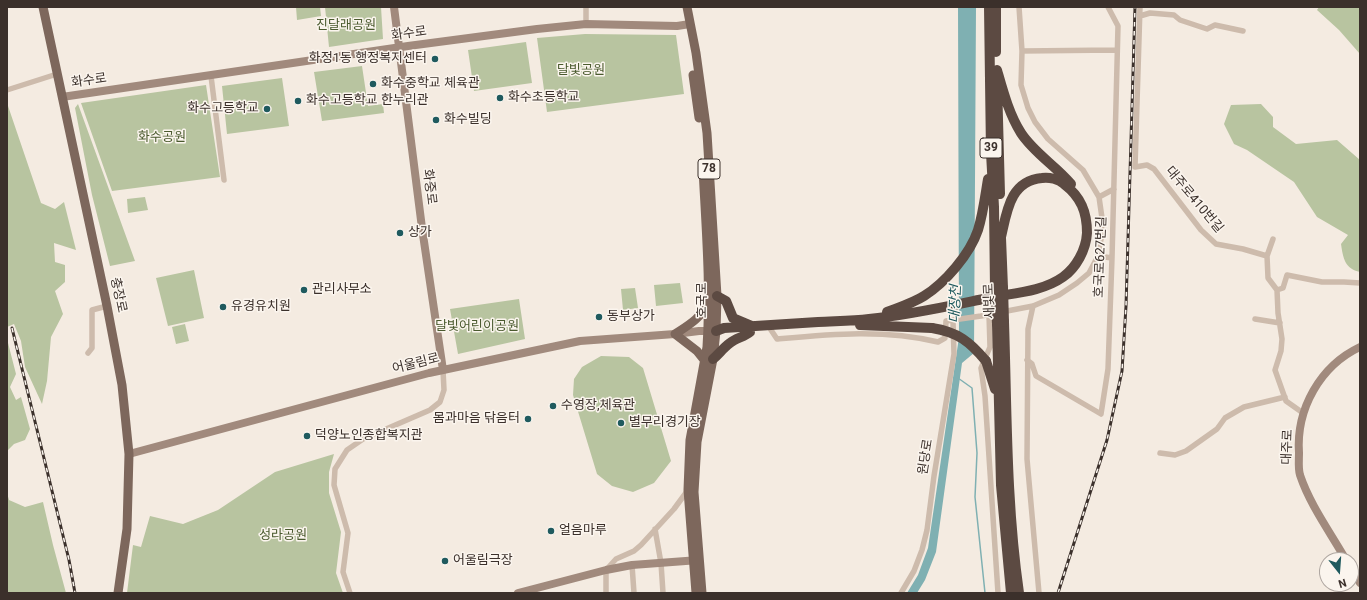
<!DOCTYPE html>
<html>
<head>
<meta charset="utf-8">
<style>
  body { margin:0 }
  #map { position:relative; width:1367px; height:600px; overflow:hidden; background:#f4ebe1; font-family:Roboto,sans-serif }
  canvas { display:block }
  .frame { position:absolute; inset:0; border:8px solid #3b302b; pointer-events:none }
  .north { position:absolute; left:1319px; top:552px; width:40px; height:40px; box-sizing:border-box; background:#fbf5ee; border:1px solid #aea6a0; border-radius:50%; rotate:163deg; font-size:11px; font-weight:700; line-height:16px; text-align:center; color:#3b302b }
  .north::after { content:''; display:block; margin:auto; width:14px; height:18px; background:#1f5a5e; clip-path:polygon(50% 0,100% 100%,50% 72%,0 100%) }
</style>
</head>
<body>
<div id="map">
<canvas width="1367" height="600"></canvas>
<div class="frame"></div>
<div class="north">N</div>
</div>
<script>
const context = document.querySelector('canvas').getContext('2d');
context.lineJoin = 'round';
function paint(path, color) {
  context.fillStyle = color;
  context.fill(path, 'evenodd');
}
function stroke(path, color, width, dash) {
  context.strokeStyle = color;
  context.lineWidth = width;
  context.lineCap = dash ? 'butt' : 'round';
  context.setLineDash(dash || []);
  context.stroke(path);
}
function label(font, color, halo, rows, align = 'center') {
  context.font = font + ' Roboto,"Noto Sans KR",sans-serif';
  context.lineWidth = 3;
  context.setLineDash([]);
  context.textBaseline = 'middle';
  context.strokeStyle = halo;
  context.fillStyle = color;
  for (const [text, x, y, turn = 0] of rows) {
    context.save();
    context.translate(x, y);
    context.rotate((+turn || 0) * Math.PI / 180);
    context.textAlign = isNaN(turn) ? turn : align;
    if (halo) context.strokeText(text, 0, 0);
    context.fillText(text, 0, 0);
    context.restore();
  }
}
paint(new Path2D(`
  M296,7h24l1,9 -24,4z
  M325,7h56l2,32 -54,8z
  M1319,7h41v47l-21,-24 -22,-20z
  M585,34l91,1 8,59 -137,18 -10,-74z
  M526,42l6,41 -58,8 -6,-41z
  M362,66l6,40 15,-2 1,9 -62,8 -8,-49z
  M282,78l7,48 -62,8 -5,-48z
  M206,85l14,92 -108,14 -31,-88z
  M7,103l34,100 14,6 9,-7 12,48 -22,-7 1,19 10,3v17l-10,9 8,23 -12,23 -4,44 -5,23 -17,-37 -4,-26 -7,-17 -7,3z
  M78,104l57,157 -25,5 -18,-71 -17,-87z
  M1261,104l12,13v10l23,17 41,-4 23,20v112c-15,-3 -17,-14 -19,-28l7,-9 -31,-18 -23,-35 -47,-32 -13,-6 -10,-20 7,-19z
  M145,197l3,13 -20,3 -1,-14z
  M194,270l10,48 -36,8 -12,-48z
  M680,283l3,20 -27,3 -2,-21z
  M635,288l3,20 -15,2 -2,-21z
  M519,299l6,40 -67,15 -8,-45z
  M185,324l4,17 -13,3 -4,-17z
  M7,339l9,35 -6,13 6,13 5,-3 9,32 -5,11 -11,4 -7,7z
  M601,356l28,1 14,11 28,93 -17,22 -21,9 -21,-6 -15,-12 -24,-79 1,-16 8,-12z
  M334,454l-5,18v21l12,39 -5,41 7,20h-216l6,-48 8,2 9,-31 33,8 35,-14 57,-38z
  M7,493l2,7 16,7 18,-5 10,43 13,48h-59z`), '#b8c4a0');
paint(new Path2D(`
  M958,7h18l-2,346 -12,10 -26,189 -11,28 -8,13h-10l11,-18 10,-27 31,-211z`), '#7fb0b2');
stroke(new Path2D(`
  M958,378l14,10 5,65 -2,44 10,96`), '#7fb0b2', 1.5);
stroke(new Path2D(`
  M1140,7l-5,160 12,-2 7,4 47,61 15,14 27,5 24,7 1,22 9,12 1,23 4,26 -1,12 -6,19 11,31 17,12
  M1140,16l10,-3 24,2 6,5 27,9 8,-4 28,6
  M586,24v-17
  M1022,51l94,-1
  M211,76l13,104
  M7,90l50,-16
  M1099,197l15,-8
  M1098,256l14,2
  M1267,256l6,-17
  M1277,290l6,-2 4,-13 35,7h22l16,1
  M1033,306l-5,23 -1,130 12,134
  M989,315l1,32 -9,21 4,28 13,197
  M1255,319l25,4
  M771,330l6,9c55,-5 107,-10 161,3l7,-4 1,-17 35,-5 52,-10 26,-11 18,-12 12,-10 9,-17 3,-17 1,-21 -3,-21 -16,-27 -35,-31 -13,-17 -7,-14 -7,-23 1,-34 -3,-44
  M88,353l4,-5v-38l15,-4
  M1027,360l5,4 4,12 65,38 7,-45 4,-111 6,-232 -10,-19
  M1160,453l15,2 11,-4 31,-22 8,-11 19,-11 41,-10
  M655,529l6,34 2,30
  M632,565l2,28
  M350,593l-7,-21 5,-39 -14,-48 1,-16 12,-19 16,-11 67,-29 10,-8 4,-12 -1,-20
  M606,593v-23l10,-11 18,-8 7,-6 33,-36 14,-19
  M901,593l13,-22 8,-21 5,-20 7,-54 20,-122 -1,-33`), '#cdbbac', 5.5);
stroke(new Path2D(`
  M394,7l28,221 21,142
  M62,97l346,-51 129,-17 49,-5 91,2 13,-2
  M129,454l300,-81 151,-32 95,-7 24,-3h15
  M1346,560c-16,-28 -36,-55 -46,-85 -2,-7 -1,-15 -1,-22 -3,-44 21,-87 61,-106
  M1351,568l9,15
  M518,593l88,-23 26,-5 67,-5`), '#a18a7d', 8);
stroke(new Path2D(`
  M43,7l64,299 15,79 7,69 -2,75 -9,64
  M687,7l9,46 11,80 10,163 -1,35 -3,28 -16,83 -3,50 8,101
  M693,75l6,43
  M705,361l-8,-10 -22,-17c12,-8 27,-16 32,-31
  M696,593l-8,-103 2,-50 17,-93c4,-60 -1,-119 -4,-178`), '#7d675c', 9);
stroke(new Path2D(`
  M989,7l2,146 3,54 1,82
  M996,7v45
  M997,70c6,21 12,44 24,63 13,20 35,33 50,51
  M997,82l3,112
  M1001,238l2,50
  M717,296l9,5 7,17 19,8
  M887,312c13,-5 26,-9 37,-16 21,-13 46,-42 54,-66 5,-16 7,-33 10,-51
  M1004,322c3,91 2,181 15,271
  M997,324l4,161 10,108
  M860,325l72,3
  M716,331l8,-3c32,-2 63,-4 94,-6 17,-1 34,-1 51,-3 40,-4 80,-13 119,-21 25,-5 54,-6 75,-21 13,-9 23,-27 24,-44 0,-21 -6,-36 -23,-49 -5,-5 -15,-7 -22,-6 -32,3 -35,33 -41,59
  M713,359c6,-5 10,-11 17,-16 6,-5 14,-6 20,-11
  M986,361l9,28`), '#5c4a42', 10);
const rail = new Path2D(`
  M12,328l57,232 6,33
  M1058,593l49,-153 15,-69 4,-65 9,-299`);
stroke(rail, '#3b302b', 3);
stroke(rail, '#fbf5ee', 1.5, [4.5]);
stroke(new Path2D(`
  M1003,288l1,34
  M995,289l2,35
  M932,328c26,4 38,14 54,33`), '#5c4a42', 10);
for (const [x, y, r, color] of [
  [435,59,4,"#1f5a5e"],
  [373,84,4,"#1f5a5e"],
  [500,98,4,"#1f5a5e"],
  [298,101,4,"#1f5a5e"],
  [267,109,4,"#1f5a5e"],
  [436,120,4,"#1f5a5e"],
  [400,233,4,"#1f5a5e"],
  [304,290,4,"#1f5a5e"],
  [223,307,4,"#1f5a5e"],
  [599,317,4,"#1f5a5e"],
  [553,406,4,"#1f5a5e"],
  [528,419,4,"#1f5a5e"],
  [621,423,4,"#1f5a5e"],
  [307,436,4,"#1f5a5e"],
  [551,531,4,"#1f5a5e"],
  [445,561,4,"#1f5a5e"]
]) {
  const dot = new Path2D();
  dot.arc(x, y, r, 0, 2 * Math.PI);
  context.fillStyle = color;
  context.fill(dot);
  stroke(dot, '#fbf5ee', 1.5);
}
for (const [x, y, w] of [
  [991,148,22],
  [709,169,22]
]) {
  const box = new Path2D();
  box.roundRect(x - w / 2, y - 10, w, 20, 3);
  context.fillStyle = '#fbf5ee';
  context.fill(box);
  stroke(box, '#3b302b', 1);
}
label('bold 12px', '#3b302b', null, [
  ["39",991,148],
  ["78",709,169]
]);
label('13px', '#4a5a2e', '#fbf5ee', [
  ["진달래공원",346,26],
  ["달빛공원",581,71],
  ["화수공원",162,138],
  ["달빛어린이공원",477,327],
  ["성라공원",283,536]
]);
label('13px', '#3b302b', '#fbf5ee', [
  ["화수로",409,34,-8],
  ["화수로",89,81,-8],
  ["화중로",429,187,83],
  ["대주로410번길",1194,200,50],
  ["호국로627번길",1101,257,-88],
  ["충장로",118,295,78],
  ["호국로",703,300,-90],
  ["새빛로",990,301,-92],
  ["어울림로",416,364,-14],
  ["대주로",1288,447,-88],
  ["원당로",926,457,-81]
]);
label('13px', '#3b302b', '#fbf5ee', [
  ["화정1동 행정복지센터",427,59,"right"],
  ["화수중학교 체육관",381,84],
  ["화수초등학교",508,98],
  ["화수고등학교 한누리관",306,101],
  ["화수고등학교",259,109,"right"],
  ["화수빌딩",444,120],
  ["상가",408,233],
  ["관리사무소",312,290],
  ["유경유치원",231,307],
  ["동부상가",607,317],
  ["수영장,체육관",561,406],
  ["몸과마음 닦음터",520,419,"right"],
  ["별무리경기장",629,423],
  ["덕양노인종합복지관",315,436],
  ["얼음마루",559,531],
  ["어울림극장",453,561]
], 'left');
label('italic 14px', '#1f5a5e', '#fbf5ee', [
  ["대장천",956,304,-88]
]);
</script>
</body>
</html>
